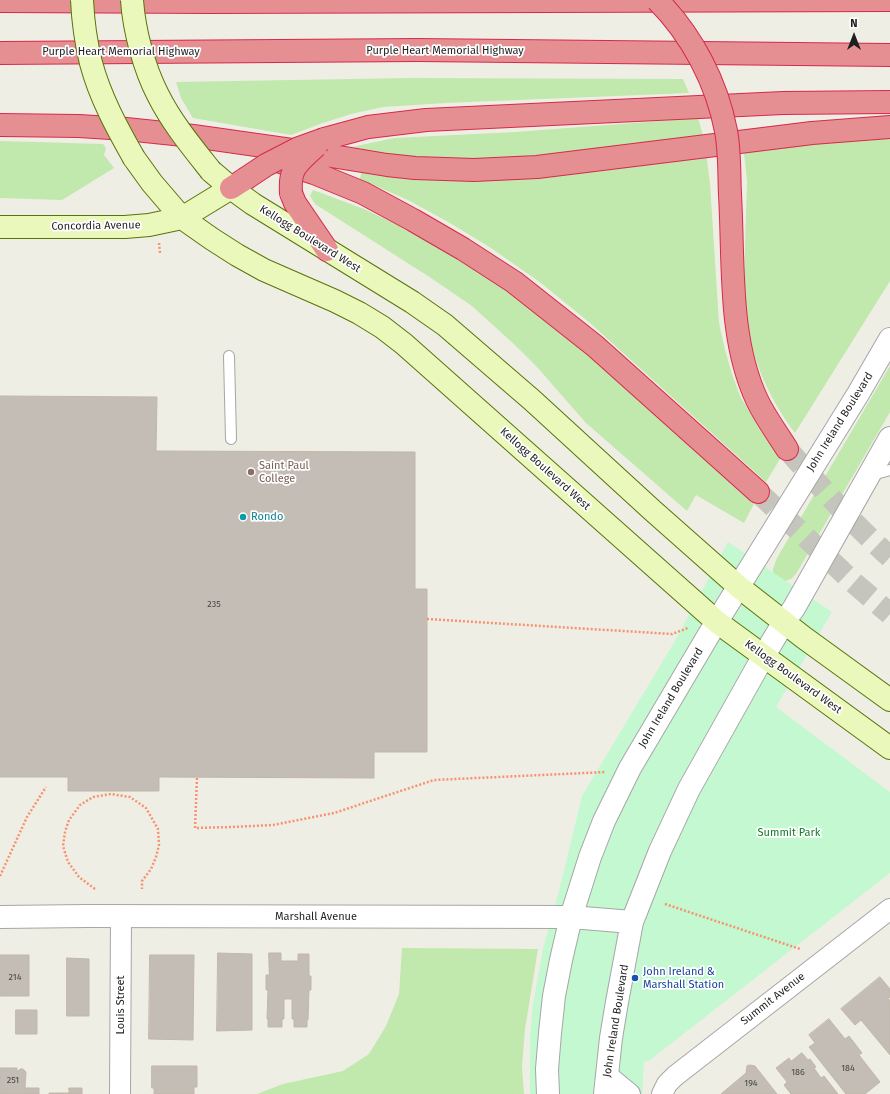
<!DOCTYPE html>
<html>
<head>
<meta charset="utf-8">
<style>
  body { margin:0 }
  #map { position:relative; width:890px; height:1094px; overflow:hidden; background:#efeee5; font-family:"Fira Sans",sans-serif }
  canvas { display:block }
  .north { position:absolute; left:834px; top:16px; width:40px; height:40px; -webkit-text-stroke:3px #fff; paint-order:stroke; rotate:0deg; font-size:11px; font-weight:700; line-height:16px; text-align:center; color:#1f1f1f }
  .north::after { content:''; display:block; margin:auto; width:14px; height:18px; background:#1f1f1f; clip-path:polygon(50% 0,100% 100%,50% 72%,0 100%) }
</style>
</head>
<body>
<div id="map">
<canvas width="890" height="1094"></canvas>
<div class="north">N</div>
</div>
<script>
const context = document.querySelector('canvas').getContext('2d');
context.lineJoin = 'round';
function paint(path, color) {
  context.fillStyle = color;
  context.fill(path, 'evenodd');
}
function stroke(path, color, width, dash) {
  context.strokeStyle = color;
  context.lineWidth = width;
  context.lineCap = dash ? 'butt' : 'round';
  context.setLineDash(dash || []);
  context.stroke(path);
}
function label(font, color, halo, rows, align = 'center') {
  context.font = font + ' "Fira Sans",sans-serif';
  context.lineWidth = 3.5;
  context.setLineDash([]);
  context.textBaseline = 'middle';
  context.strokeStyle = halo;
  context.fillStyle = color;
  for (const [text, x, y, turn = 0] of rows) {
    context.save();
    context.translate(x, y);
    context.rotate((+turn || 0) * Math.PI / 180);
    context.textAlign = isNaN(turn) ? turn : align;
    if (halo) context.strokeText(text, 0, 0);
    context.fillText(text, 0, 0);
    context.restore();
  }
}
paint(new Path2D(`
  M410,78l273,1 6,14 -243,10 -63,4 -32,7 -31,10 -29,11 -98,-17 -12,-20 -5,-16z
  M698,118l5,17 -132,17 -82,7 -60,-1 -37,-4 -40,-7 42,-9 122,-6z
  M890,132v149l-95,152c-29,-38 -48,-85 -50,-132 -1,-29 0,-58 1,-86 0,-11 1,-23 1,-34 -1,-11 -2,-22 -4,-33z
  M0,141l103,3 3,4 -2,7 10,13 -52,32 -62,-2z
  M706,152l4,32 9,139 6,27 7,24 8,22 22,37 18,26 -14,23 -176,-159 -49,-40 -50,-35 -41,-25 -42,-23 -48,-21 2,-10z
  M313,190l51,19 55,26 24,13 59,38 63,47 192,165 -13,25 -48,-28 -9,16 -101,-88 -49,-56 -21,-21 -44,-40 -41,-28 -116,-74 -5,-8z
  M890,366v46l-94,162 -5,5 -8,3 -10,-7v-6l4,-11z
  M402,948l136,1 -13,80 -3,37 2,28h-267l26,-10 60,-13 26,-17 17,-28 13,-32z`), '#c1e8ad');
paint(new Path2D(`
  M728,542l104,70 -56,95 114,85v81l-240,187 -6,2 -2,32h-112v-59l3,-31 10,-55 16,-58 23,-95 93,-155z`), '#c4f8d0');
const building = new Path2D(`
  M0,396l157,1 -1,54 259,1v137h12v163h-53v26l-215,-1v14h-91v-14h-68z
  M218,953l34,1v76l-35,1z
  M269,953h12v8h17v-7h11v22h2v14h-2l-1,30h-1v7h-13v-8h-2v-20h-8v20h-2v8h-14v-8h-1l1,-29h-2v-15h3z
  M0,955h29v41h-29z
  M150,955h44l-1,85 -44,-1z
  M67,958l22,1v57h-22z
  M880,977l10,12v8l-2,1 2,3v54l-29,-35 -6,5 -14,-16z
  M16,1010h21v24h-21z
  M829,1019l16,20 4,-3 13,17 -3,2 21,27 -15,12h-19l-37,-47 6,-4 -6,-8z
  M802,1053l6,7 2,-1 6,8 -2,1 7,10 3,-2 14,18h-47l-7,-9 3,-3 -11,-14 13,-10 2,3z
  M750,1065l5,1 22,28h-56l25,-21 1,-7z
  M152,1066h45v21h-3v7h-40v-6h-2z
  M0,1068h17v4l3,-3h3l3,3 -1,16h14v6h-39z
  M69,1088h13v6h-33v-1h20z`);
paint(building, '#c4bdb5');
stroke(building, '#c1b7a8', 1);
stroke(new Path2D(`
  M787,449c33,37 66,75 103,108
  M758,492l95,90 37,32`), '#c5c5bd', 22, [22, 11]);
const service = new Path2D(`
  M229,356l2,83
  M872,475l18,-5`);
const minor = new Path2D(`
  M607,1075l23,19
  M120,1094l1,-178
  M662,1094l5,-10 8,-8 215,-167`);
const tertiary = new Path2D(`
  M0,917l87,-1 484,1 61,5
  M548,1094l-1,-25 3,-36 4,-37 7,-36 10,-43 19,-60 14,-36 26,-53 78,-132 150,-242 32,-55
  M605,1094l6,-56 6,-36 15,-80 28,-71 29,-62 74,-132 21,-35 10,-14 96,-170`);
const secondary = new Path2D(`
  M134,158l18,25 30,35 30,21 25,16 27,15 71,31 24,12 23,14 22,17 313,278 173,126
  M211,171l20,17 22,16 159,98 33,23 87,75 120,110 87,77 64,50 87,63
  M0,227h125l24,-2 33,-7 49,-30`);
const motorway = new Path2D(`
  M0,1l209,1 681,-2
  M0,53l418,-3 472,5
  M0,125l79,1 47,3 67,7 127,18 67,11 28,3 59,2 63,-3 275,-34 78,-6
  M324,139l44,-12 58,-7 357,-17 107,-1
  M278,161l36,12 49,20 50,27 50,29 51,33 81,64 163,146
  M231,188l14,-9
  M291,193l4,10 32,47
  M730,195c4,67 -2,143 27,205 8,17 20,33 30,49`);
stroke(service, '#a6a6a6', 12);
stroke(minor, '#a6a6a6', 22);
stroke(tertiary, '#a6a6a6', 24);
stroke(secondary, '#587408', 24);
stroke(motorway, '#d7294a', 24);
stroke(new Path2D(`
  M159,243l1,10
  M427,619l245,15 16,-6
  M197,778l-2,50 37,-1 41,-2 61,-12 100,-33 172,-8
  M0,876l27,-59 19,-30
  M95,889l-16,-12 -11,-15 -5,-16 2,-14 4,-12 11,-15 13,-8 18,-3 19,3 16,11 12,21 1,16 -3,12 -5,12 -9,12v8
  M665,904l135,45`), '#f6926f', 2.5, [2, 2]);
stroke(service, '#fff', 10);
stroke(minor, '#fff', 20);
stroke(tertiary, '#fff', 22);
stroke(secondary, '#ebf8bb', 22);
stroke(motorway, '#e58f92', 22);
const secondaryBridge = new Path2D(`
  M82,0c1,21 4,43 9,63 9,34 26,65 43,95
  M132,0c2,30 12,68 26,95 14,28 34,52 53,76`);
const motorwayBridge = new Path2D(`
  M657,0c35,35 60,83 69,131 4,21 3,43 4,64
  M245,179l21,-14 33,-17 25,-9
  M291,193c-2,-26 7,-30 25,-47`);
stroke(secondaryBridge, '#587408', 24, []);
stroke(motorwayBridge, '#d7294a', 24, []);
stroke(secondaryBridge, '#ebf8bb', 22);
stroke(motorwayBridge, '#e58f92', 22);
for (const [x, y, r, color] of [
  [251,472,4,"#8d6e63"],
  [243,517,4,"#0f9aa8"],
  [635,978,4,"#1a4fb4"]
]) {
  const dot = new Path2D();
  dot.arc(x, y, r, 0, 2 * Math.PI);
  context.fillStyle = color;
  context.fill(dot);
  stroke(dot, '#fff', 1.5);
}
label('9px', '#484644', null, [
  ["235",214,604],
  ["214",15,977],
  ["184",848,1068],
  ["186",798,1072],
  ["251",13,1080],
  ["194",751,1083]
]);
label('11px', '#1f1f1f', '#fff', [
  ["Purple Heart Memorial Highway",445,51],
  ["Purple Heart Memorial Highway",121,52],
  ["Concordia Avenue",96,226,-1],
  ["Kellogg Boulevard West",310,239,32],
  ["John Ireland Boulevard",840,422,-58],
  ["Kellogg Boulevard West",545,469,42],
  ["Kellogg Boulevard West",793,677,36],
  ["John Ireland Boulevard",671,698,-59],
  ["Marshall Avenue",316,917],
  ["Summit Avenue",773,999,-38],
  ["Louis Street",121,1005,-90],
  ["John Ireland Boulevard",616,1021,-81]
]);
label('11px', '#785e54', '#fff', [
  ["Saint Paul",259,466],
  ["College",259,479]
], 'left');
label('11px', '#0d838f', '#fff', [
  ["Rondo",251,517]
], 'left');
label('11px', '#0e7c28', '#fff', [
  ["Summit Park",789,833]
]);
label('11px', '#164399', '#fff', [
  ["John Ireland &",643,972],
  ["Marshall Station",643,985]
], 'left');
</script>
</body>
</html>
